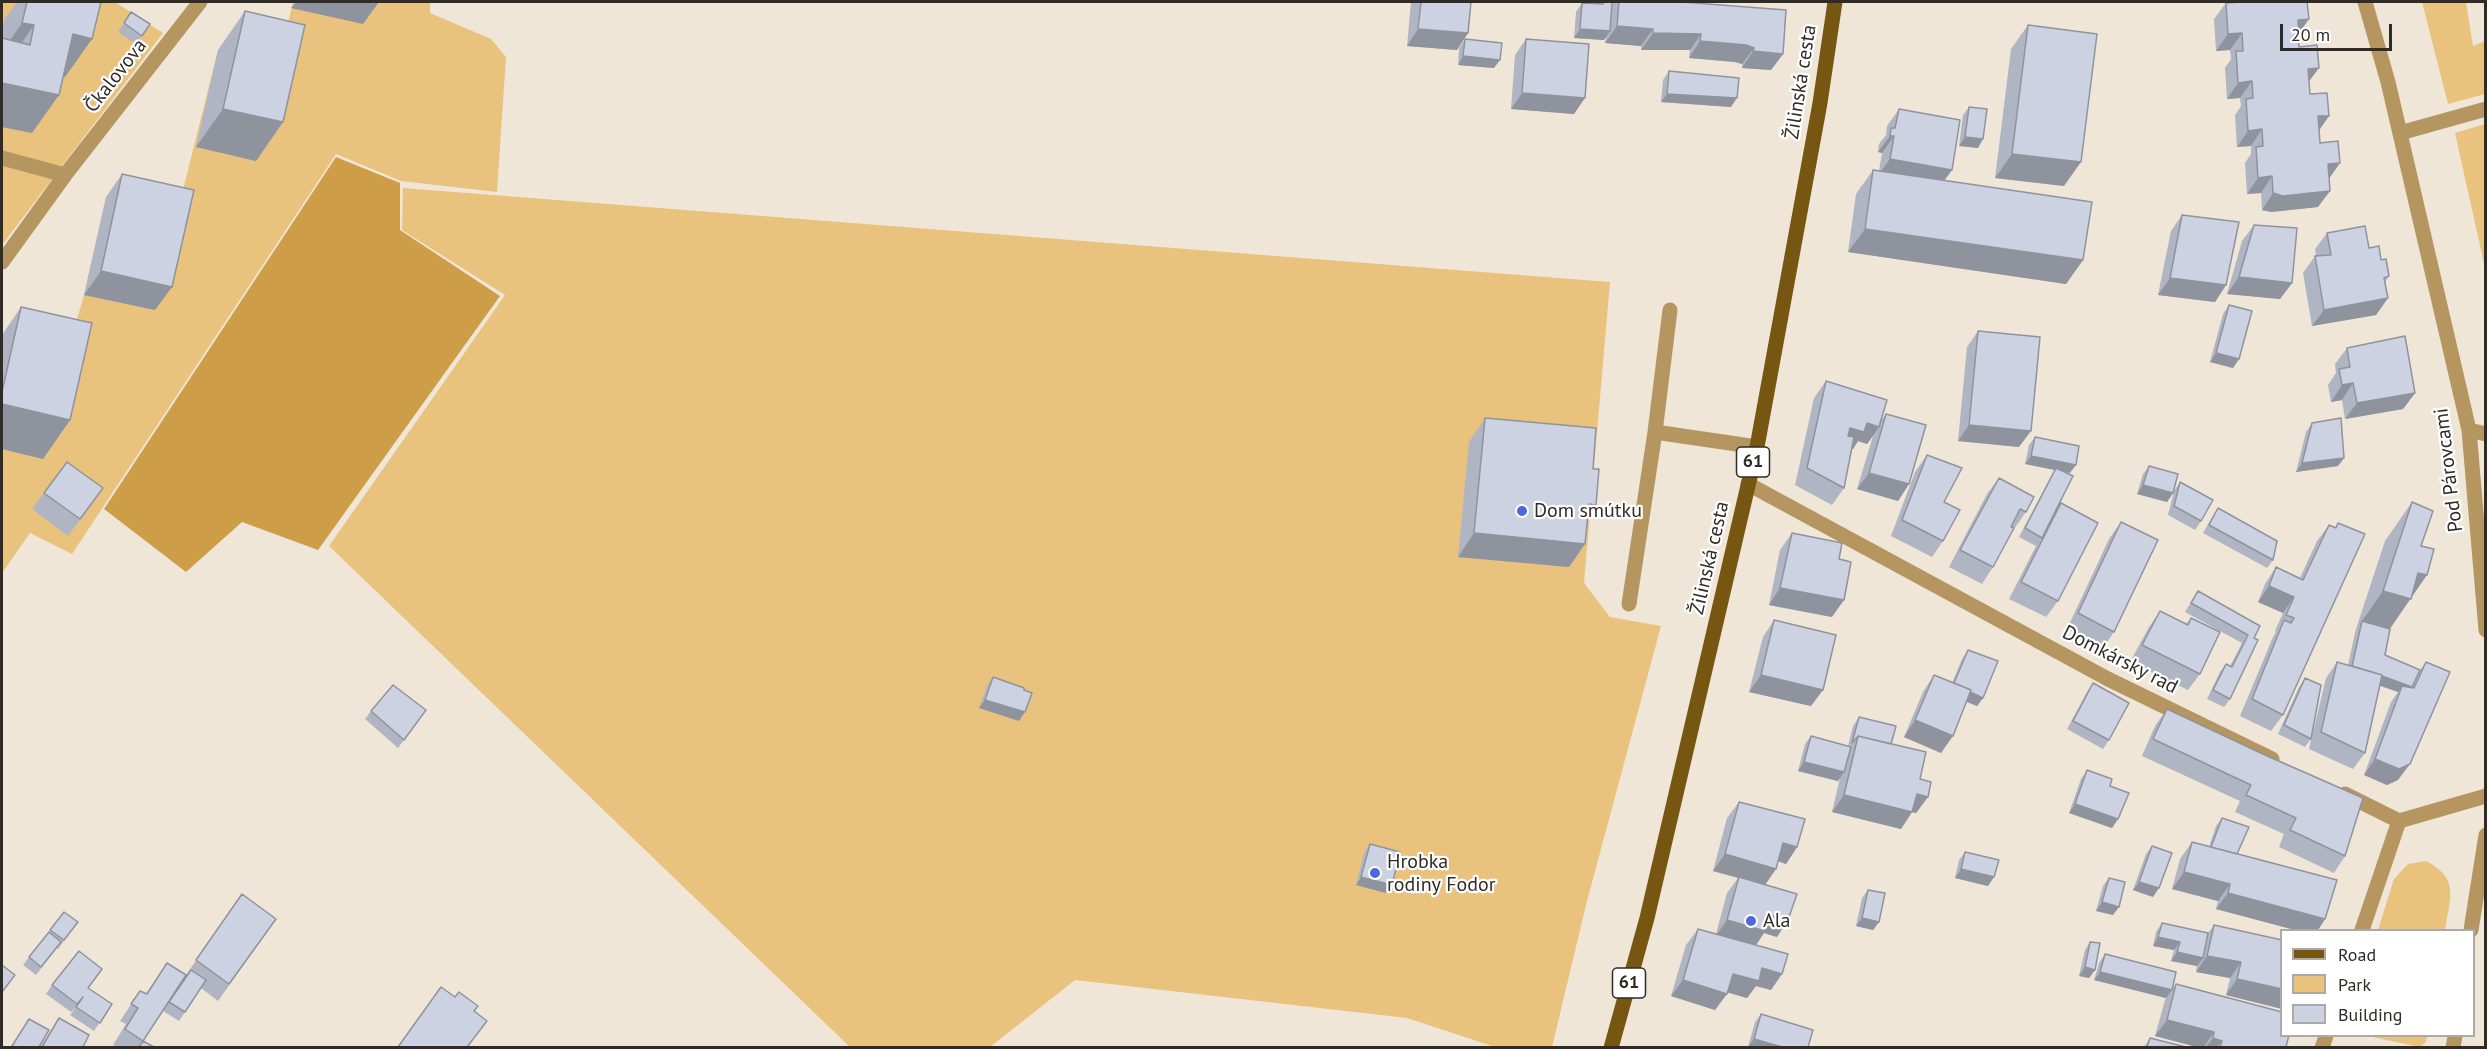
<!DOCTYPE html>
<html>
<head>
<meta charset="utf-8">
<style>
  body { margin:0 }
  #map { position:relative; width:2487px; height:1049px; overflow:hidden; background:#efe6d7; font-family:"PT Sans",sans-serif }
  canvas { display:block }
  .frame { position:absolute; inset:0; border:3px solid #2f2b26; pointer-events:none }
  .legend { position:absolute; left:2280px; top:929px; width:195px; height:108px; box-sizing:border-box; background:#fff; border:2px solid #acaaa8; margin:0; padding:8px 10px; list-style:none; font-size:18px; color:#2f2b26 }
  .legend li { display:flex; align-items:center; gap:12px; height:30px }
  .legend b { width:30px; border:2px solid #acaaa8 }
  .scale { position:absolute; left:2280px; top:24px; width:112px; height:27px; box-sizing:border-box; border:3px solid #2f2b26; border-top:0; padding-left:8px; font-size:18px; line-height:21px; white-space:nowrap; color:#2f2b26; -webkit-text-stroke:4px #fff; paint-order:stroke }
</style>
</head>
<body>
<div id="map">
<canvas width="2487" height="1049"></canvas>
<div class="frame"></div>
<ul class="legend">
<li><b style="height:8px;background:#775612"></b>Road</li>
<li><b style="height:16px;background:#e9c27e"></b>Park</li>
<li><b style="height:16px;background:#ccd2e1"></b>Building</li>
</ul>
<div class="scale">20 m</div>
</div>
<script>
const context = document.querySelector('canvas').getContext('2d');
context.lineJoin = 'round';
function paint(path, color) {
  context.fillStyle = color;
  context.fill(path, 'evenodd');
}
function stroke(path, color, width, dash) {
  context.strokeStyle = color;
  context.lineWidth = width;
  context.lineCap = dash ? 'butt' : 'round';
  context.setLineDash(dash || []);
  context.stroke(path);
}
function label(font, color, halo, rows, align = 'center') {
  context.font = font + ' "PT Sans",sans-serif';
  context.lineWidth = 4.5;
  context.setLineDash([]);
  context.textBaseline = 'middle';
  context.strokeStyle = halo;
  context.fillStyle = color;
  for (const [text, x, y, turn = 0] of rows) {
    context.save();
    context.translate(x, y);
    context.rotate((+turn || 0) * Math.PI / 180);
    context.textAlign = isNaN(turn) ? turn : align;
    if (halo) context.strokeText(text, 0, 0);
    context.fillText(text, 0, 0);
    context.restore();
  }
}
paint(new Path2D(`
  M2,2h113l48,31 -161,212z
  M293,2h137v11l61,26 15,18 -9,135 -96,-11 -65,-27 -264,400 -42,-21 -28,40v-226l63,14 19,-66 22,-98 71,17 41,-164 60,14z
  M2422,2h44l7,44 12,-5v53l-37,10z
  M2485,124h1l-1,144 -30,-135z
  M403,188l1207,94 -26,301 26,34 51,9 -74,275 -35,146h-57l-88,-29 -332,-38 -85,67h-140l-521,-501 176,-251 -103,-65z
  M2426,861c34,17 24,37 19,69h-67l16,-51 14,-15z
  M2368,1036h59l-1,6 -5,4h-6z`), '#e9c27e');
paint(new Path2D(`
  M336,157l64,26v47l100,66 -182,254 -76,-28 -56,50 -82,-63z`), '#cd9e47');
stroke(new Path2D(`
  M1655,432l15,-122
  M1629,604l26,-172 102,15`), '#b59660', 15);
stroke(new Path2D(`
  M2365,2l23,80 81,348 17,200
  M2400,133l86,-24
  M2,158l63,17 -63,87
  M65,175l135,-173
  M2469,430l17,4
  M1748,484l360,195 164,80
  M2345,794l54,27 87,-25
  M2362,930l37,-109
  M2471,930l15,-95
  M2322,1048l4,-12
  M2453,1048l2,-12`), '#b59660', 15);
stroke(new Path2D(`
  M1611,1048l36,-130 110,-471 63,-344 15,-101`), '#775612', 15);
paint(new Path2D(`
  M17,2h84l-9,37 -27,38h-2l-31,56 -30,-6v-95l2,-12z
  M1411,2h60l-3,31 -11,17 -50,-4z
  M1598,2h98v1l87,51 -12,16 -29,-2v-4l-7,-2 -46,-4 1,-8h-49v-4l-36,-3 1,-6 -2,3 -30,-2 2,-26 6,-9 16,1z
  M2226,3l83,16 -11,15 1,13 10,35 1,12 19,22 -10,14 1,13 20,20 -11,15 -11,29 -47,5 -9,-2 -1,-17 -14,1 -2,-31 6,-9v-8l-14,1 -2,-32 6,-9 -1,-8 -13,1 -2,-31 6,-9 -1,-9 -14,1 -2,-32z
  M245,11l38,111 -27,39 -60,-14 22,-97z
  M131,12l19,12 -14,20 -18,-12z
  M2028,25l36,161 -69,-8 16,-129z
  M1465,39l29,29 -36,-3 1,-17z
  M1526,39l48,75 -63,-5 4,-54z
  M1669,71l62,36 -70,-5 2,-22z
  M1969,107l9,41 -19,-2 4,-31z
  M1899,109l53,61 -8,11 139,79 -17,24 -218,-32 8,-58 17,-24 6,1 3,-18 -4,-1 1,-8 7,-9 1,-9z
  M122,174l33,136 -71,-15 22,-98z
  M2182,215l44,70 -11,17 -57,-7 13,-64z
  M2254,225l38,58 -12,16 -53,-5 15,-53z
  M2327,233l42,15 12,12 8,16 -4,6 3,16 -12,17 -64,11 -9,-53 12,-17h1l-1,-7z
  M2229,305l10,54 -6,9 -23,-6 13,-48z
  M21,307l49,113 -27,39 -41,-10v-114z
  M1978,331l41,116 -61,-6 9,-94z
  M2347,348l68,45 -12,16 -58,10 -3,-19 -11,2 -3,-17 8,-12 -1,-9z
  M1826,381l54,41 6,-8 23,70 -11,17 -41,-12 16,-53 -6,8 -9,-3 -5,8 -1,-1 -8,40 -12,17 -37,-20 19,-87z
  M1485,418l108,51 3,36 -8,12 -3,27 -16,23 -111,-10 11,-115z
  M2312,423l32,35 -6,8 -42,6 10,-40z
  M2035,437l35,36 -4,-1 -10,38 5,-7 -3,98 -12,16 -37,-18 27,-53 -17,-9 32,-61 4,-6 -30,-6 4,-19z
  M1927,455l17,47 -1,39 -11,16 -41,-21 24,-64z
  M67,462l36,26 -35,48 -36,-27z
  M2149,466l24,27 -6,9 -30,-8 6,-20z
  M1999,478l27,34 -12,17 -3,-2 -18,40 -11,17 -33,-17 38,-73z
  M2180,482l21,39 -6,9 -27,-15 6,-24z
  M2412,502l9,44 -9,50 -22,33 -5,26 35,15 6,-8 -28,118 -11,5 -23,-10 27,-73 7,-10 -18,-6 -15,67 -12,16 -44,-20 17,-71 11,-16 11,3 8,-36 29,-88z
  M2218,508l55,52 -6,8 -64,-35 9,-16z
  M2121,522l-7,110 -11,16 -36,-19 42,-90z
  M2338,523l-55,192 -12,16 -31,-15 33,-79 3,-5 -1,-1 8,-18 -25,-11 7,-18 11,-17 24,11 17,-37 12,-16 6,2z
  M1792,533l47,26 -7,58 -63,-12 11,-55z
  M2198,591l56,47 -24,61 -6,8 -17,-8 13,-27 6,-8 4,2 12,-23 -57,-31z
  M2160,611l26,13 5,-6 9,56 -12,16 -58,-28 19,-35z
  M1774,620l37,86 -62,-14 14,-55z
  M1968,650l15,48 -6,8 -10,-4 -26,51 -37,-16 19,-45 11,-17 18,8 10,-24z
  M993,677l26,44 -40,-13 8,-22z
  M2305,678l6,61 -6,8 -27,-13 21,-47z
  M2093,683l16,57 -6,9 -36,-20 20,-37z
  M2167,709l178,147 -11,17 -55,-26 5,-13 -49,-22 5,-11 -98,-45 13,-30z
  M426,710l-28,38 -33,-29 6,-8z
  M1859,717l32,27 29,35 8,18 -12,16 -4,-1 -11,17 -69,-17 8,-34 -2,3 -40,-10 7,-27 6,-8 37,10 5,-20z
  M2087,770l23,16 8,33 -6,9 -43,-15 12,-34z
  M1739,802l58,45 -11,17 -8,-3 -2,8 -11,15 12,53 -13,-4 -8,12 15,45 -15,-4 -9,12 -20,-6 -12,18 -44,-14 15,-51 12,-16 18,5 11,-41 11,-15 -25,-7 14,-53z
  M2222,818l15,36 88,65 -7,11h-23l-79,-21 2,-8 -46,-12 8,-30 12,-17 17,5 7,-21z
  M1370,844l16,49 -30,-8 8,-32z
  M2152,846l1,51 -20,-7 13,-36z
  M1965,852l23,34 -33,-8 4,-18z
  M2109,878l4,37 -17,-4 7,-25z
  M1868,890l11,32 -6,8 -17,-4 6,-28z
  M242,894l34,25 -58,82 -17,-13 -22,33 -16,-10 23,-34h-1l-46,70h-22l-4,-2 13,-21 -6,-3 20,-30 6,3 21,-31 19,12z
  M64,912l14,10 -20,27 -1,-1 -21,27 -13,-10z
  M2162,923l46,10 6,-8 68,15v69l-56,-14 4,-17 -34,-6 1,-6 -26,-5 3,-11 -21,-4 3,-14z
  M2090,942l5,28 -6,8 -10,-2 6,-26z
  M2105,954l67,35 4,-5 110,63h-89l-42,-11 10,-36 1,-2 -72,-18 5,-17z
  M52,985l36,3 24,16 -18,27 -24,-16 7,-9 -6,6 -25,-18z
  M1761,1014l47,33h-60l7,-25z
  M59,1018l24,29h-43z
  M2150,1038l36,9h-42z`), '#afb5c2');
paint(new Path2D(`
  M296,2h83l-16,22 -72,-16z
  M2309,19l-12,17 1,-16z
  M22,23l12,2 -27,39 -5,-12z
  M1617,26l36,3 -12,17 -36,-3z
  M1418,29l50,4 -11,17 -50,-4z
  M1580,29l30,2 -6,9 -30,-2z
  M1653,33l48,1 -11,16h-49z
  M2242,33l-12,17 -14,1 12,-17z
  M73,34l19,5 -27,38 -20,-4z
  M1700,41l46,4 8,3 -12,16 -7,-2 -46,-4z
  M1753,51l30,3 -12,16 -29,-2z
  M1463,56l37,4 -6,8 -36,-3z
  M2319,68l-12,16 1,-15z
  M2252,81l-12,17 -13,1 11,-16z
  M2,83l57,12 -27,38 -30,-6z
  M1522,93l63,5 -11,16 -63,-5z
  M1667,94l70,4 -6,9 -70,-5z
  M223,109l60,13 -27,39 -60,-14z
  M2318,116h11l-11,16z
  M2262,129l-11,17 -14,1 11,-16z
  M1890,136h4l-12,17 -4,-1z
  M1965,137l18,2 -5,9 -19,-2z
  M2012,154l69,8 -17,24 -69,-8z
  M1890,159l62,11 -12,16 -62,-11z
  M2340,163l-12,17v-16z
  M2272,176l-11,17 -14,1 11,-16z
  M2330,191l-12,16 -47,5 -9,-2 11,-17z
  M1865,229l218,31 -17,24 -218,-32z
  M101,271l71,16 -17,23 -71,-15z
  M2239,277l53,6 -12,16 -53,-5z
  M2170,278l56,7 -11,17 -57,-7z
  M2388,298l-12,17 -64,11 12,-16z
  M2216,353l23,6 -6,9 -23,-6z
  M2353,383l-11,17 -11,2 11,-17z
  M2415,393l-12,16 -58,10 12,-16z
  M2,404l68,16 -27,39 -41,-10z
  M1867,423l12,4 -12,17 -9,-3 -5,8 -15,-5 12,-16z
  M1969,425l62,6 -12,16 -61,-6z
  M2031,456l45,9 -6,8 -45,-9z
  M2344,458l-6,8 -42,6 6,-9z
  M1869,473l40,11 -11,17 -41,-12z
  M2143,485l30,8 -6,9 -30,-8z
  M1589,504l7,1 -17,24z
  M1474,533l111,11 -16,23 -111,-10z
  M2418,573l9,2 -43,62 -22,-16 21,-30z
  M2269,586l25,11 -11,16 -25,-11z
  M1780,588l64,12 -12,17 -63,-12z
  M1761,675l62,15 -12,16 -62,-14z
  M2378,675l34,12 -6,9 -4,-10 -4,6 -22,-8z
  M1954,685l29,13 -6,8 -29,-12z
  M985,700l40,12 -6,9 -40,-13z
  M1915,720l38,16 -12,17 -37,-16z
  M2375,759l35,5 -12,16 -11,5 -23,-10z
  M1804,762l40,10 -6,9 -40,-10z
  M1917,794l11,3 -12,16 -11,-3z
  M1844,795l68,17 -11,17 -69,-17z
  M2075,804l43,15 -6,9 -43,-15z
  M1783,843l14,4 -11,17 -14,-5z
  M1725,854l51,15 -11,16 -52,-14z
  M1961,869l33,8 -6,9 -33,-8z
  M2184,872l46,12 -12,17 -46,-12z
  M1361,877l31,8 -6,8 -30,-8z
  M2139,882l20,6 -6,9 -20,-7z
  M2228,893l97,26 -7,11h-23l-79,-21z
  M2102,902l17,5 -6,8 -17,-4z
  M1770,915l18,5 -11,17 -13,-4 -10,15 -39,-11 12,-17z
  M1862,918l17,4 -6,8 -17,-4z
  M2158,937l22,5 -6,8 -21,-4z
  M2177,952l26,6 -6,8 -26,-5z
  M2207,956l34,6 -11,16 -34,-6z
  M2085,967l10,3 -6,8 -10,-2z
  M1762,968l20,6 -11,16 -15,-4 -9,12 -25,-7 11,-17z
  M2100,972l72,18 -6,8 -72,-18z
  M2237,979l45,10v20l-56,-14z
  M1683,980l44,14 -12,16 -44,-14z
  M2167,1020l47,12 -10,15h-7l-42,-11z
  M2213,1038l9,3 -5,6h-11z
  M1754,1039l28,8h-34z`), '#8f939e');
const building = new Path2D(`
  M27,2h74l-9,37 -19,-5 -14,61 -57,-12v-45l28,7 4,-20 -12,-2z
  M1421,2h50l-3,31 -50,-4z
  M1603,2h13h-4l-2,29 -30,-2 2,-26 21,1z
  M1619,2h63l104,8 -3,44 -30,-3 1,-3 -8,-3 -46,-4 1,-7 -48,-1v-4l-36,-3z
  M2241,2h66l2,17 -11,1 1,27 18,-2 2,23 -11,1 2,25 17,-1 2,23h-11l2,27 18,-2 2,22 -12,1 2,27 -47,5 -10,-3 -1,-17 -14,2 -2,-31 7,-1 -1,-17 -14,2 -2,-32 7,-1 -1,-17 -14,2 -2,-32h7l-1,-18 -14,1 -2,-31z
  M245,11l60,14 -22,97 -60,-13z
  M131,12l19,12 -8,12 -18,-13z
  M2028,25l69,9 -16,128 -69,-8z
  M1465,39l37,4 -2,17 -37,-4z
  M1526,39l63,5 -4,54 -63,-5z
  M1669,71l70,7 -2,20 -70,-4z
  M1969,107l18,2 -4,30 -18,-2z
  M1899,109l61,11 -8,50 -62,-11 4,-23h-4l1,-8h4z
  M1873,170l219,32 -9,58 -218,-31z
  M122,174l72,16 -22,97 -71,-16z
  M2182,215l57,7 -13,63 -56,-7z
  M2254,225l43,3 -5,55 -53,-6z
  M2365,226l4,22 10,-2 2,14 5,-1 3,17 -5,2 4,20 -64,12 -9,-54 16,-1 -4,-22z
  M2229,305l23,6 -13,48 -23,-6z
  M21,307l71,16 -22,97 -68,-16v-12z
  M1978,331l62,6 -9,94 -62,-6z
  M2405,336l10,57 -58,10 -4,-20 -11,2 -3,-16 11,-2 -3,-19z
  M1826,381l61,19 -8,27 -12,-4 -3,9 -14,-4 -2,8 6,1 -10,51 -37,-20z
  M1886,414l40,11 -17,59 -40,-11z
  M1485,418l111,10 -3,41h6l-3,36 -7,-1 -4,40 -111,-11z
  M2341,418l3,40 -42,5 10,-40z
  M2035,437l44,9 -3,19 -45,-9z
  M1927,455l35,13 -18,34 16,8 -17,31 -41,-21z
  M67,462l36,26 -23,31 -36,-26z
  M2149,466l29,8 -5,19 -30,-8z
  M2056,468l17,8 -31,62 -17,-10z
  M1999,478l35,19 -8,15 -6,-3 -9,18 3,1 -21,39 -33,-17z
  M2180,482l33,18 -12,21 -27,-15z
  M2412,502l21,9 -12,35 13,3 -7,26 -9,-2 -7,26 -28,-8z
  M2061,503l37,20 -40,78 -37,-19z
  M2218,508l59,33 -4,19 -64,-35z
  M2121,522l37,18 -44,92 -36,-19z
  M2338,523l27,11 -82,181 -31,-16 32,-79 7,3 3,-5 -8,-3 8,-18 -25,-11 7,-19 27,13 26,-55 7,3z
  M1792,533l50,10 -3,16 12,3 -7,38 -64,-12z
  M2198,591l62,35 -6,12 4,2 -28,59 -17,-9 13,-26 6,3 16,-32 -57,-32z
  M2160,611l28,14 3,-7 29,14 -20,42 -58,-29z
  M1774,620l62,15 -13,55 -62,-15z
  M2362,621l28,8 -5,26 35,15 -8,17 -30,-11v-1l-30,-9z
  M1968,650l30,11 -15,37 -13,-6 1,-2 -17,-7z
  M2337,662l45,13 -17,78 -44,-21z
  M2426,662l24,10 -40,92 -11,5 -24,-10 27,-73 12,2z
  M1934,675l37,15 -18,46 -38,-16z
  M993,677l31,11v2l8,3 -7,19 -40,-12z
  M2305,678l16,7 -10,54 -27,-14z
  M2093,683l36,20 -20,37 -36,-19z
  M393,685l33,25 -22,30 -33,-29z
  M2167,709l98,46 98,43 -18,58 -55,-26 6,-12 -50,-23 5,-10 -98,-46z
  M1859,717l37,9 -5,18 -33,-8 -6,7z
  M1811,736l40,11 -7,25 -40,-10z
  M1858,736l68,16 -6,27 11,3 -3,15 -11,-3 -5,18 -68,-17z
  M2087,770l25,9 -2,7 19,7 -11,26 -43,-15z
  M1739,802l66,17 -8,28 -14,-4 -7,26 -51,-15z
  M2222,818l27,9 -12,27 -26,-7z
  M2192,842l145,38 -12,39 -97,-26 2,-9 -46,-12z
  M1370,844l30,8 -8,33 -31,-8z
  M2152,846l20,7 -13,35 -20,-6z
  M1965,852l34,8 -5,17 -33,-8z
  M1739,877l58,17 -9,26 -18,-5 -5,16 -38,-11z
  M2109,878l16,4 -6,25 -17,-5z
  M1868,890l17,3 -6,29 -17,-4z
  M242,894l34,25 -47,65 -33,-24z
  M64,912l14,10 -14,18 -14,-10z
  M2162,923l46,10 -5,25 -26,-6 3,-10 -22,-5z
  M2214,925l68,15v49l-45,-10 4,-17 -34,-6z
  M1698,929l90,25 -6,20 -20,-6 -3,13 -26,-7 -6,20 -44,-14z
  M49,932l12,10 -20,25 -12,-10z
  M2090,942l10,1 -5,27 -10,-3z
  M79,951l23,18 -14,19 24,16 -12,19 -24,-16 7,-10 -6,7 -25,-19z
  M2105,954l71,18 -4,18 -72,-18z
  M167,963l19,12 -43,66 -18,-12 13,-21 -7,-4 9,-13 7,3z
  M2,965l13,10 -13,17z
  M191,970l15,10 -21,32 -16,-10z
  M2176,984l106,28v23h7l-3,12h-66l2,-6 -9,-3 1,-6 -47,-12z
  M441,987l14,10 4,-5 19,14 -4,5 13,10 -20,26h-69z
  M1761,1014l52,16 -5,17h-26l-28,-8z
  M59,1018l30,17 -6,12h-41z
  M29,1019l20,11 -10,17h-24l-3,-1z
  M2150,1038l36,9h-39z
  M143,1041l11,6h-15z`);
paint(building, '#ccd2e1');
stroke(building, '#8f939e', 1.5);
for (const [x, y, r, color] of [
  [1522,511,6,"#4d69dd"],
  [1375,873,6,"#4d69dd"],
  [1751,921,6,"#4d69dd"]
]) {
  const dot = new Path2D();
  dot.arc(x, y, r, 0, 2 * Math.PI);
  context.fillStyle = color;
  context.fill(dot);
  stroke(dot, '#fff', 2);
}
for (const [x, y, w] of [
  [1753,462,33],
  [1629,983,33]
]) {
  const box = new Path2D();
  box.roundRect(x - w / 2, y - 15, w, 30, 4.5);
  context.fillStyle = '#fff';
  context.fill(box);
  stroke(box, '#2f2b26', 1.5);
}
label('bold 18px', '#2f2b26', null, [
  ["61",1753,462],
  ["61",1629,983]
]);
label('20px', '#2f2b26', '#fff', [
  ["Čkalovova",116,76,-52],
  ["Žilinská cesta",1801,82,-81],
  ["Pod Párovcami",2449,470,-97],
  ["Žilinská cesta",1710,558,-77],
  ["Domkársky rad",2120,660,27]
]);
label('20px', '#2f2b26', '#fff', [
  ["Dom smútku",1534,511],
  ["Hrobka",1387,862],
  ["rodiny Fodor",1387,885],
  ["Ala",1763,921]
], 'left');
</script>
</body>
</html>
